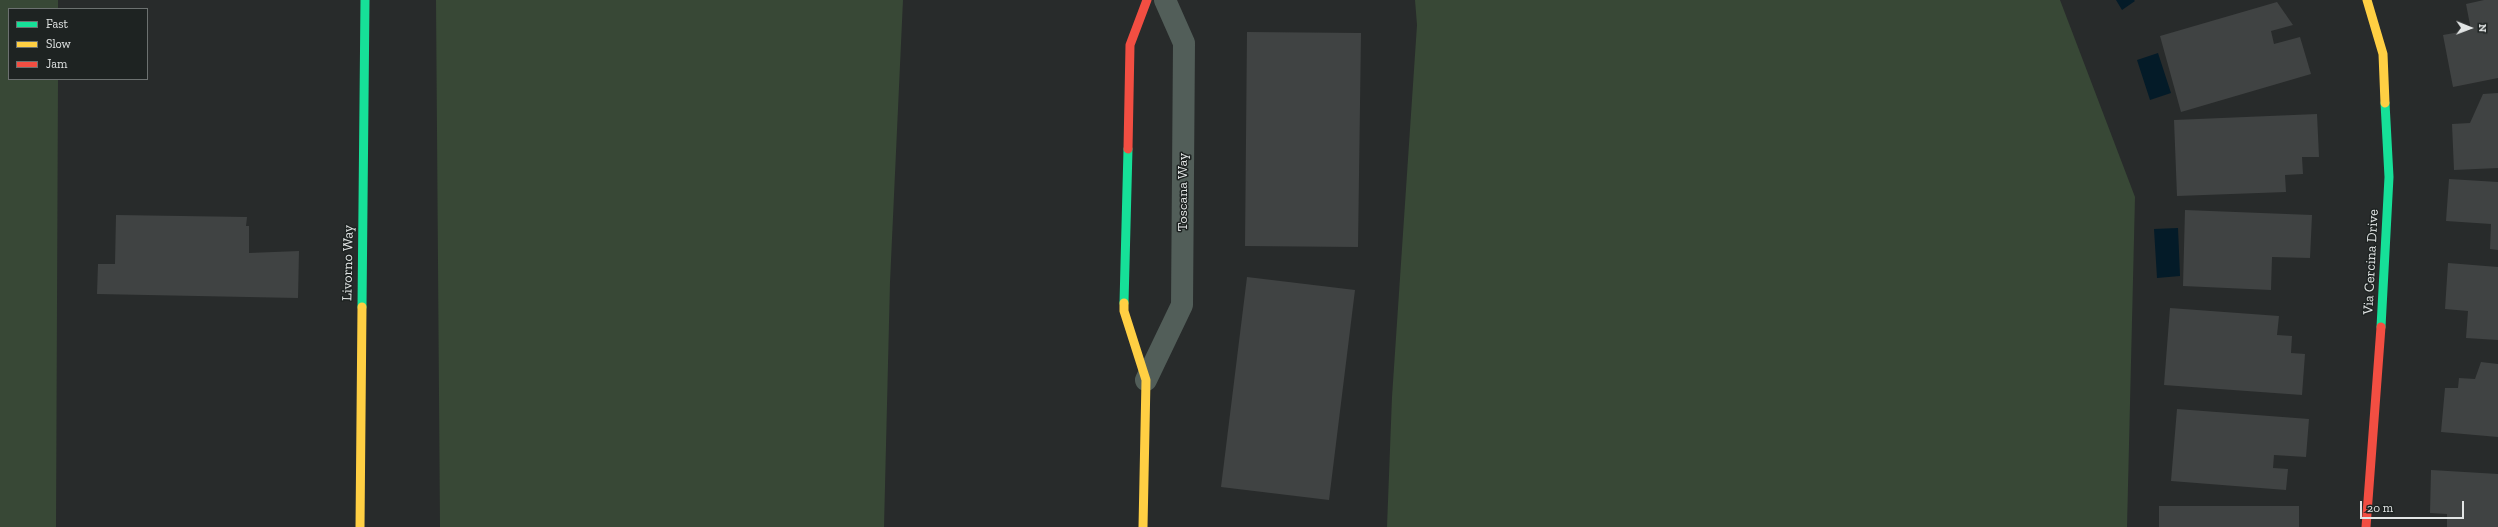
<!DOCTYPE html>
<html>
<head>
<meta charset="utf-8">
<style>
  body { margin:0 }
  #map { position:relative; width:2498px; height:527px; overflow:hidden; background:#282b2b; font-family:"Zilla Slab",serif }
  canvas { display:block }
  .legend { position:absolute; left:8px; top:8px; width:140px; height:72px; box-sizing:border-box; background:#1e2322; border:1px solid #6c7170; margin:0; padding:5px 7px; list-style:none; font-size:12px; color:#e2e5e5 }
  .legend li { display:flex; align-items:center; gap:8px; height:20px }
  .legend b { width:20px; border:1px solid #6c7170 }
  .north { position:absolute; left:2450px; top:8px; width:40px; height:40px; -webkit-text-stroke:3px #1e2322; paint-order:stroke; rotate:91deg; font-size:11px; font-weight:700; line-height:16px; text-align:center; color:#e2e5e5 }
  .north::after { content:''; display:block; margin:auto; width:14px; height:18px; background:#e2e5e5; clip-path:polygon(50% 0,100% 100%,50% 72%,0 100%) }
  .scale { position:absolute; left:2360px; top:501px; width:104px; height:18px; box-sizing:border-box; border:2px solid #e2e5e5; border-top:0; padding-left:5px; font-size:12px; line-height:14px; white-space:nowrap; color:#e2e5e5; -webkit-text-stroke:3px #1e2322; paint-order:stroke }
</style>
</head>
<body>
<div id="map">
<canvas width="2498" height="527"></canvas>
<ul class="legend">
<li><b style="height:5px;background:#16e098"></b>Fast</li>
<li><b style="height:5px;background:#ffcf43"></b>Slow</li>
<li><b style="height:5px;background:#f24e42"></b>Jam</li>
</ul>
<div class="north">N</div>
<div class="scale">20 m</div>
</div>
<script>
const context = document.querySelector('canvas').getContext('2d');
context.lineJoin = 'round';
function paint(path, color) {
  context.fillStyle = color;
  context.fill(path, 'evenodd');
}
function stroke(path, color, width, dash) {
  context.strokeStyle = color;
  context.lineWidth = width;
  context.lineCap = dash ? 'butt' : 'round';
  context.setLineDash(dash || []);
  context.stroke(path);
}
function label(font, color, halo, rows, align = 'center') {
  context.font = font + ' "Zilla Slab",serif';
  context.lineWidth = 3;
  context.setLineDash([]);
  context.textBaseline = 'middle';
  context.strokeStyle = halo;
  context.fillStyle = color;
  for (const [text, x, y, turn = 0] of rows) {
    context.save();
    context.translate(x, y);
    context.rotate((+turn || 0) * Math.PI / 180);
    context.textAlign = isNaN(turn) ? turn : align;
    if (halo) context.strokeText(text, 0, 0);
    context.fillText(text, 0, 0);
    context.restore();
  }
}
paint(new Path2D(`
  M0,0h58v9h-49v70h49l-2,448h-56z
  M436,0h467l-13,282 -6,245h-444z
  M1415,0h645l75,197 -8,330h-740l5,-130 25,-372z`), '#384836');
paint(new Path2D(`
  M2116,0h18l1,1 -13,9z
  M2158,53l13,40 -21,7 -13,-40z
  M2178,228l2,48 -23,2 -3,-49z`), '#041b28');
paint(new Path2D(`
  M2484,0h14v78l-45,9 -10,-52 28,-5 -5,-26z
  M2277,2l16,23 -22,6 3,13 26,-7 11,37 -130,38 -21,-76z
  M1247,32l114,1 -3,214 -113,-1z
  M2498,93v75l-44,2 -2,-46 18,-1 13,-29z
  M2317,114l2,43h-17l1,17 -18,1 1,17 -109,4 -3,-76z
  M2449,179l49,3v68l-8,-1 1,-25 -45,-3z
  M2185,210l127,5 -2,43 -38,-1 -1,33 -88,-4z
  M116,215l131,2 -1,9h3v27l50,-2 -1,47 -201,-4 1,-30h17z
  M2448,263l50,4v73l-32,-2 2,-27 -23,-2z
  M1247,277l108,13 -26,210 -108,-13z
  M2170,308l109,8 -2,19 15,1 -1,17 14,1 -3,41 -138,-10z
  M2481,362l17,2v73l-57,-5 4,-44h13l1,-10 16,1z
  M2177,409l132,10 -3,38 -32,-2 -1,13 15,1 -2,21 -115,-9z
  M2431,470l67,4v53h-51v-13l-17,-1z
  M2159,506h140v21h-140z`), '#404343');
stroke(new Path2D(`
  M1146,380l36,-75 2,-262 -19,-43`), '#525e59', 22);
stroke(new Path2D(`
  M1124,303l4,-154
  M362,307l3,-307
  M2381,327l8,-150 -4,-74`), '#16e098', 9);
stroke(new Path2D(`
  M2367,0l16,54 2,49
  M1124,303v8l22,69 -3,147
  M360,527l2,-220`), '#ffcf43', 9);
stroke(new Path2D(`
  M1128,149l2,-104 17,-45
  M2366,527l15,-200`), '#f24e42', 9);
label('14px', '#e2e5e5', '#1e2322', [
  ["Toscana Way",1183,192,-90],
  ["Via Cercina Drive",2371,262,-87],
  ["Livorno Way",348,263,-89]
]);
</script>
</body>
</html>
